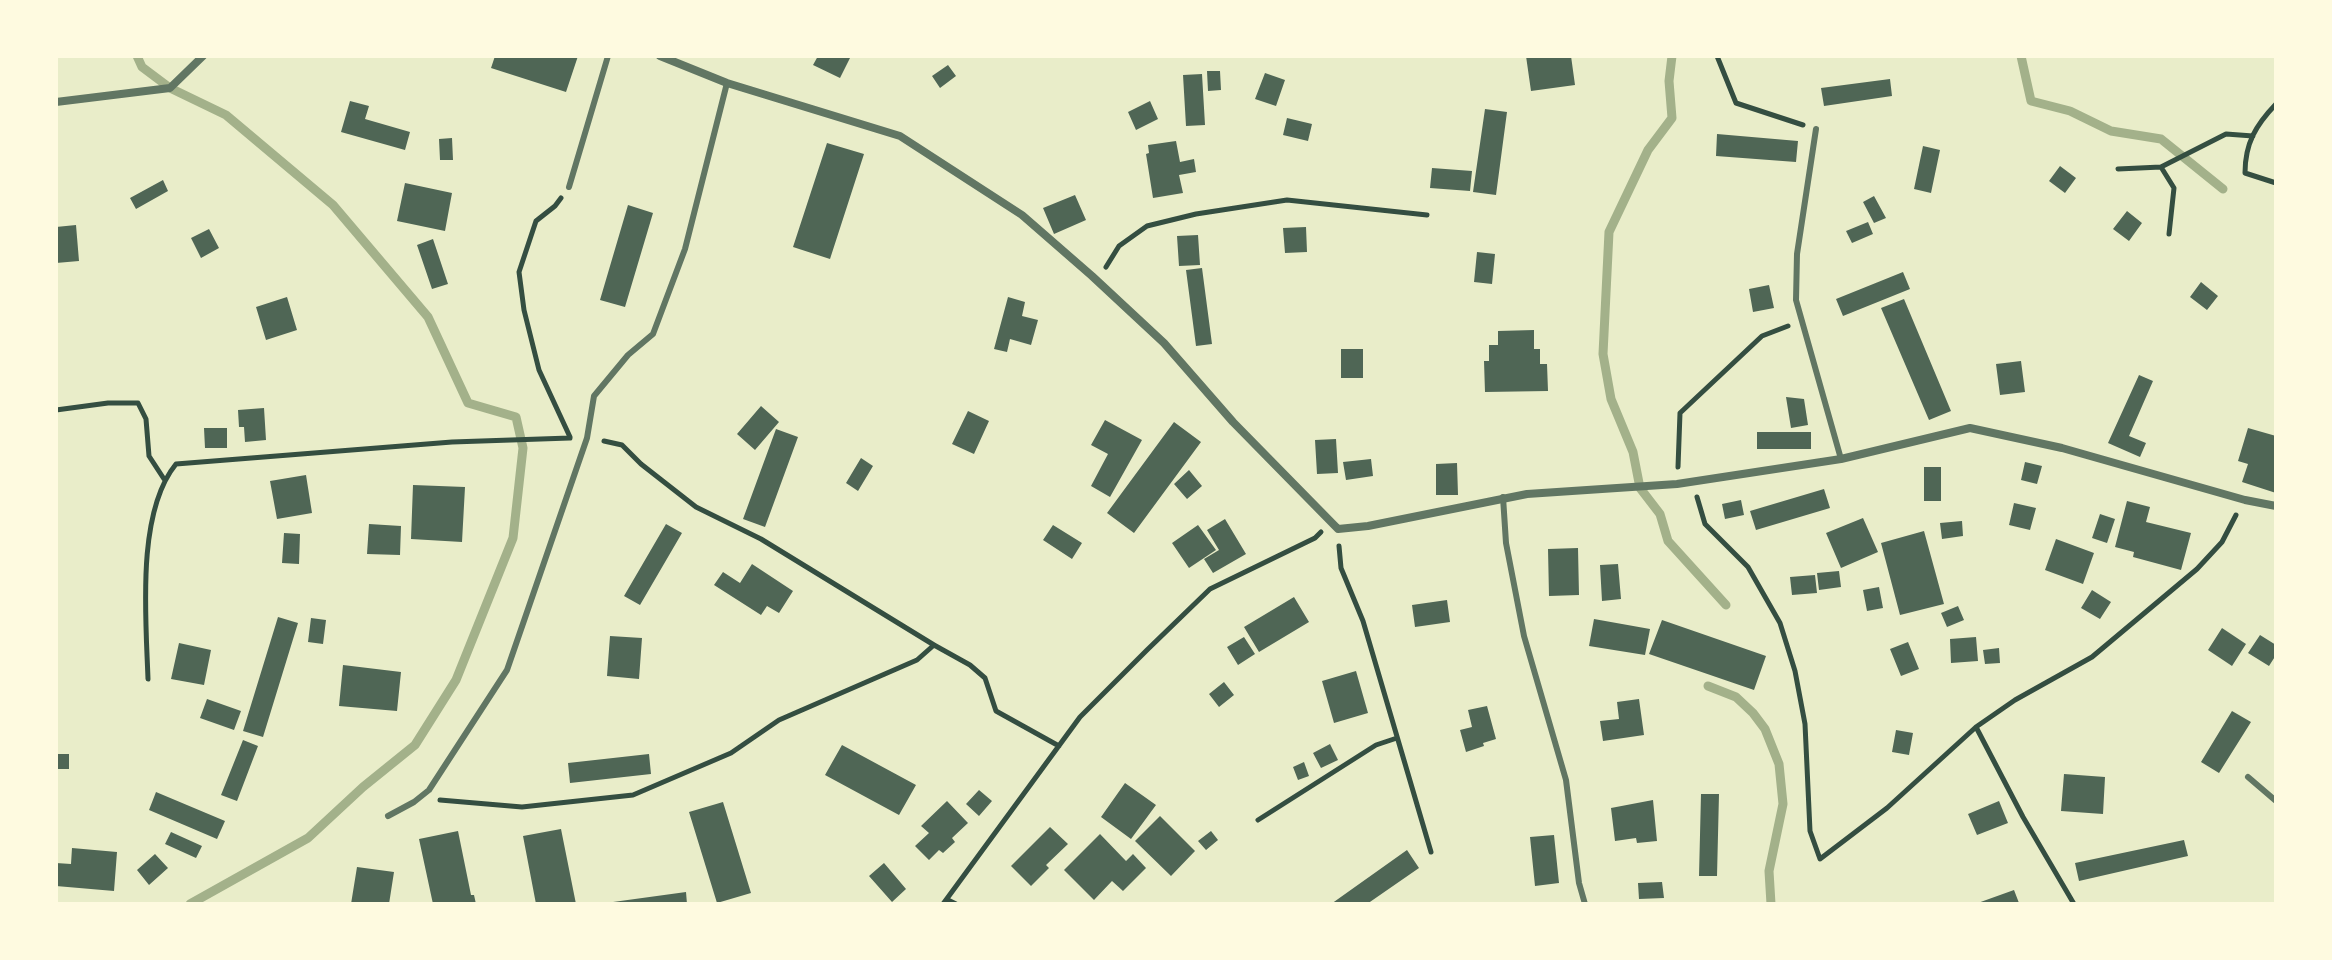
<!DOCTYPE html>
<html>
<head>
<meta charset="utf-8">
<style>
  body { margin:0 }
  #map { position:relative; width:2332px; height:960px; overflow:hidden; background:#e9edc9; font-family:Jost,sans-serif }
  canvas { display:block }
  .frame { position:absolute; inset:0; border:58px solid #fefae0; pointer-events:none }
</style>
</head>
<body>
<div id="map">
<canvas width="2332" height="960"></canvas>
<div class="frame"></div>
</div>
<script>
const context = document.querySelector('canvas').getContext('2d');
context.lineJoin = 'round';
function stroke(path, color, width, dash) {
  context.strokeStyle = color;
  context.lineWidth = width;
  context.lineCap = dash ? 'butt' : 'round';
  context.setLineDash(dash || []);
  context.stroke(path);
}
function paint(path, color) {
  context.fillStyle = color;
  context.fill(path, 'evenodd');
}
stroke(new Path2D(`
  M137,56l5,11 28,21 56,27 107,90 95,112 40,86 48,14 7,31 -10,90 -57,142 -41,65 -52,42 -55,51 -118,66
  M1672,56l-3,25 3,37 -24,32 -39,82 -6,122 8,45 22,53 7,36 20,26 8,27 58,64
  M2021,56l10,45 39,10 41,20 50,8 62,50
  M1708,686l28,11 17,16 12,16 14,35 4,40 -14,67 2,33`), '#a3b18a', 9);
paint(new Path2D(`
  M495,56h83l-12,36 -75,-24z
  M818,56h33l-11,22 -27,-13z
  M1526,56h45l4,29 -44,6z
  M948,65l8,11 -16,12 -8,-12z
  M1207,71h13l1,19 -13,1z
  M1265,73l20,7 -9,26 -21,-7z
  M1202,74l3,51 -19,1 -3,-51z
  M1890,79l2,17 -68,10 -3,-18z
  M350,101l19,5 -4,13 45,13 -5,18 -64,-18z
  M1150,101l8,18 -22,11 -8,-18z
  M1485,109l22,3 -11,83 -23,-3z
  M1287,118l25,6 -4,17 -25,-6z
  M1717,134l81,7 -2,21 -80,-6z
  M452,138l1,22h-13l-1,-21z
  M1176,141l4,21 14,-3 2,13 -17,3 4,18 -30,5 -7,-44 3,-1 -1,-8z
  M827,143l37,11 -34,105 -37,-12z
  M1923,146l17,4 -9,43 -17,-4z
  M2060,166l16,12 -11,15 -16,-12z
  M1432,168l40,3 -2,20 -40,-3z
  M163,180l5,11 -32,18 -6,-11z
  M405,183l47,10 -7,38 -48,-10z
  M1075,195l11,25 -32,14 -11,-26z
  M1874,196l12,22 -12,5 -11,-21z
  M628,205l25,8 -28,94 -25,-7z
  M2127,211l15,12 -13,18 -16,-12z
  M1868,222l5,12 -21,9 -6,-12z
  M76,225l3,36 -23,2v-36z
  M1306,227l1,25 -22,1 -2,-25z
  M209,229l10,19 -18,10 -10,-20z
  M1198,235l2,30 -21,1 -2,-30z
  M433,239l15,45 -16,5 -15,-44z
  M1477,252l18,2 -3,30 -18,-2z
  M1202,268l10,76 -16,2 -10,-76z
  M1903,272l7,17 -67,27 -7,-17z
  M2201,282l17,14 -11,14 -17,-13z
  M1769,285l5,23 -21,4 -4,-23z
  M287,297l10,33 -31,10 -10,-33z
  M1008,297l17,5 -3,14 16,4 -7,25 -21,-6 -3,13 -13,-3z
  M1904,299l47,112 -22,9 -48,-112z
  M1534,330v19h6v15h7l1,27 -63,1 -1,-31h5v-16h9v-14z
  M1341,349h22v29h-22z
  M2021,361l4,31 -25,3 -4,-31z
  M2139,375l14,6 -24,55 17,7 -6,14 -32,-14z
  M1786,397l18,2 4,26 -17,3z
  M761,406l18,16 -24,28 -18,-16z
  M264,408l2,32 -21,2 -1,-15h-5l-1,-17z
  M968,411l21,10 -15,33 -22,-10z
  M1105,420l37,20 -32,57 -19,-11 17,-32 -17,-9z
  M1174,422l27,20 -67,91 -27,-20z
  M204,428h23v20h-22z
  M2248,428l28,8v57l-34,-11 6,-18 -10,-3z
  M776,429l22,8 -33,90 -22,-8z
  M1757,432h54v17h-54z
  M1336,439l2,34 -21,1 -2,-34z
  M861,458l12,8 -15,25 -12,-8z
  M1371,459l2,17 -27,4 -3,-18z
  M2025,462l17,4 -5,18 -16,-4z
  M1457,463l1,32h-22v-31z
  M1924,467h17v34h-17z
  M1189,470l13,16 -15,13 -13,-15z
  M306,475l6,38 -35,6 -7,-38z
  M413,485l52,2 -3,55 -51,-3z
  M1824,489l6,19 -74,22 -6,-19z
  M1741,500l3,15 -19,4 -3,-15z
  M2127,501l23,6 -4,15 45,11 -10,37 -48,-13 1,-5 -19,-5z
  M2014,503l22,5 -6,22 -21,-5z
  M2100,514l15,5 -8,24 -15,-5z
  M1863,518l15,34 -37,16 -15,-35z
  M1225,519l21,35 -33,19 -9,-14 15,-9 -12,-20z
  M1962,521l1,15 -21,3 -2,-16z
  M369,524l32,2 -1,29 -33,-1z
  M666,524l16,9 -42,72 -16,-9z
  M1053,525l29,18 -10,16 -29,-19z
  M1198,525l18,25 -27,18 -17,-25z
  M1924,531l20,73 -44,11 -19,-72z
  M284,533l16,1 -1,30 -17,-1z
  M2056,539l38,14 -11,31 -38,-14z
  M1578,548l1,47 -30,1 -1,-47z
  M752,564l41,27 -14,22 -12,-7 -6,9 -47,-30 9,-13 17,11z
  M1618,564l3,35 -19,2 -2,-36z
  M1839,571l2,16 -22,3 -2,-17z
  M1815,575l2,18 -25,2 -2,-18z
  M1879,587l4,21 -16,3 -4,-21z
  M2092,590l19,12 -11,17 -19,-11z
  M1294,597l15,25 -50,30 -15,-25z
  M1447,600l3,22 -35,5 -3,-22z
  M1958,606l6,14 -17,7 -6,-14z
  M278,617l20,6 -35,114 -20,-6z
  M311,618l15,2 -3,24 -15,-2z
  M1594,619l56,10 -5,26 -56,-9z
  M1662,620l104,36 -12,34 -105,-36z
  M2222,628l24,16 -14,22 -24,-16z
  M2260,635l16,10v10l-7,11 -21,-13z
  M610,636l32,2 -3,41 -32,-3z
  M1244,637l11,17 -17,11 -11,-18z
  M1976,637l2,24 -27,2 -1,-24z
  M1908,642l11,27 -18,7 -11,-27z
  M179,643l32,7 -7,35 -33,-6z
  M1999,648l1,15 -15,1 -2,-14z
  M343,665l58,7 -4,39 -58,-5z
  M1356,671l12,42 -34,10 -12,-42z
  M1224,682l10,13 -15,12 -10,-13z
  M207,699l34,12 -7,19 -34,-12z
  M1639,699l5,36 -41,6 -3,-20 19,-2 -2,-17z
  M1487,706l9,33 -13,4 1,3 -18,6 -6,-22 12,-3 -4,-17z
  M2232,711l19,11 -32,51 -18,-11z
  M1896,730l17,3 -4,22 -17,-3z
  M243,740l15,6 -21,55 -16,-6z
  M1330,744l8,16 -17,8 -8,-15z
  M842,745l74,40 -17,30 -74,-40z
  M56,754h13v15h-13z
  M649,754l2,20 -81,9 -2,-20z
  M1304,762l5,14 -11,4 -5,-13z
  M2064,774l41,3 -2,37 -42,-3z
  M1125,783l31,22 -25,34 -30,-22z
  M979,790l13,11 -13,15 -13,-12z
  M156,792l69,29 -8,18 -68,-29z
  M1701,794h18l-2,82h-18z
  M1653,800l4,41 -20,2 -1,-5 -21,3 -4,-33z
  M947,801l21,22 -16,15 3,4 -12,11 -4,-3 -10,10 -14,-14 14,-13 -8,-7z
  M1999,801l9,22 -31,12 -9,-21z
  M723,802l28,91 -34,10 -28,-91z
  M1160,816l35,35 -24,25 -36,-35z
  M1050,827l18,17 -22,21 3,3 -18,18 -20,-20z
  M561,829l15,75h-40l-13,-68z
  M458,831l13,64h3l2,9h-43l-14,-65z
  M1211,831l7,9 -12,10 -8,-9z
  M171,832l31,14 -6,12 -31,-14z
  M1100,834l26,27 7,-7 13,14 -23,23 -11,-10 -18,19 -30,-30z
  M1554,835l5,48 -24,3 -5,-49z
  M2184,840l4,16 -109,25 -4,-18z
  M72,848l45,4 -3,39 -58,-5v-23l15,1z
  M1407,850l12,18 -52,36h-36z
  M155,854l13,14 -19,17 -12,-15z
  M884,863l22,26 -14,13 -23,-26z
  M357,867l37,5 -5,32h-38z
  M1662,882l2,16 -25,1 -1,-16z
  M2014,890l5,13 -4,1h-40z
  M686,892l1,12h-74v-2z`), '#4f6655');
stroke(new Path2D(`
  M1717,56l19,47 67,22
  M2276,104c-20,21 -31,39 -31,69l31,10
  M2161,167l13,21 -5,46
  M2118,169l43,-2 65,-33 27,2
  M561,198l-6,8 -19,15 -17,51 5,38 15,60 31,67
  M1106,267l13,-21 28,-20 49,-12 91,-14 140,15
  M56,410l52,-7h30l8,16 3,37 15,23
  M604,441l18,4 19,19 55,43 65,32 173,106
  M1678,467l2,-54 82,-77 26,-10
  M1697,497l8,27 43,43 32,56 15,48 10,53 5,107 10,28 67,-51 89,-81 39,-27 77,-43 105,-88 25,-27 14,-27
  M1339,546l2,22 22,53 68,231
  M148,679c-2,-60 -12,-166 28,-215l276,-22 118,-4
  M1976,727l47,90 51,87
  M440,800l82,7 111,-12 98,-42 48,-33 138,-60 17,-15 36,20 15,13 11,33 63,35
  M1258,820l118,-75 21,-7
  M948,900l8,4
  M943,904l137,-187 67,-67 63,-61 105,-51 6,-6`), '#344e41', 5);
stroke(new Path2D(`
  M1816,129l-19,125 -1,46 45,159
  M569,187l39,-131
  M1503,497l3,46 18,93 42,144 13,103 6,21
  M2248,777l28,24
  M388,816l26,-14 15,-12 78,-120 80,-232 7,-42 34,-41 25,-21 32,-85 42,-166`), '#617663', 6);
stroke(new Path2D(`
  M660,56l67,27 173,53 122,79 70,61 72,67 69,79 105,107 30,-3 159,-32 150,-10 164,-25 129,-31 92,20 183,52 31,6
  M56,102l114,-14 33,-32`), '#617663', 8);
</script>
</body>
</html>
